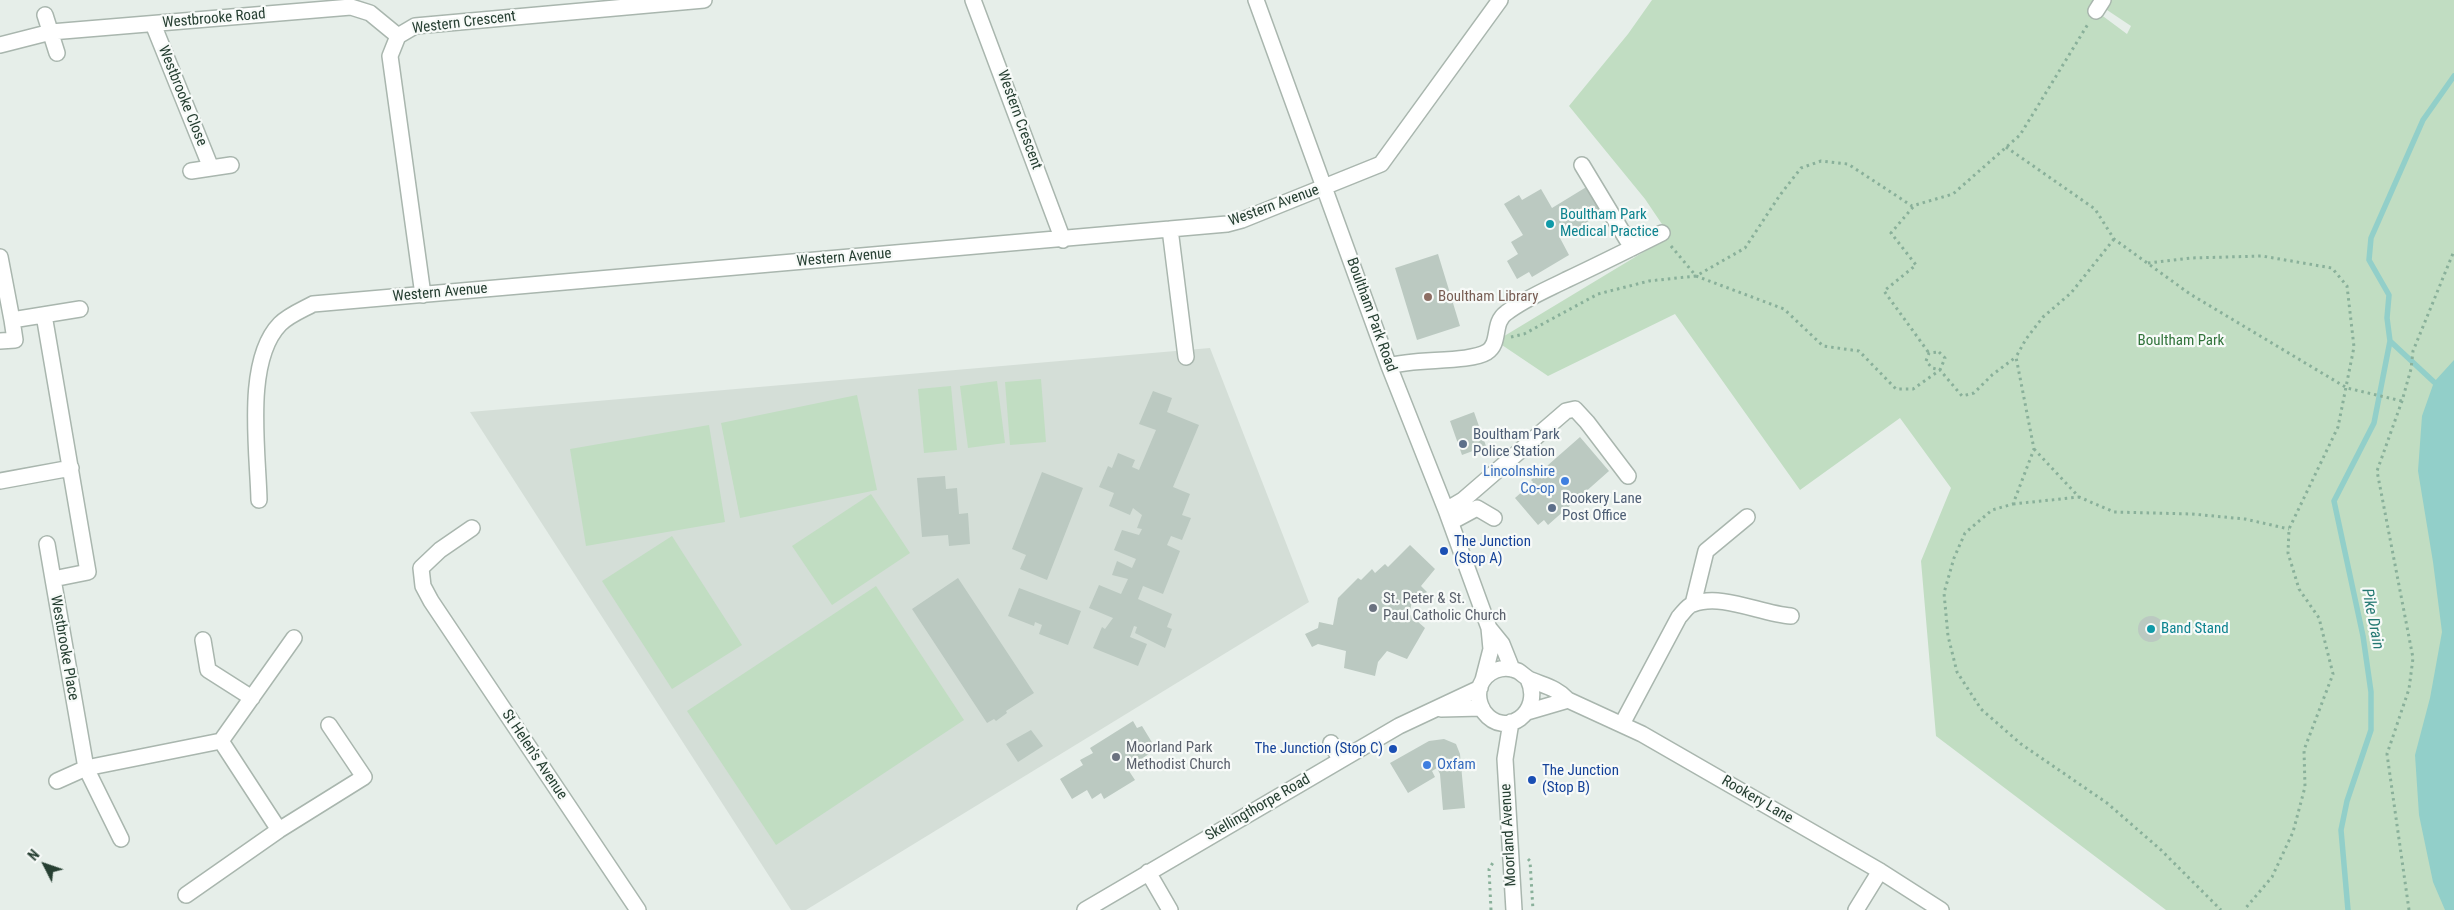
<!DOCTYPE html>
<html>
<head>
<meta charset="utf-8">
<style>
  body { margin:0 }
  #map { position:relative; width:2454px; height:910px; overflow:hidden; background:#e6eee9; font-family:"Roboto Condensed",sans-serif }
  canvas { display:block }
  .north { position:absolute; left:20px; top:840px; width:50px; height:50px; -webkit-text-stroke:4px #f7faf8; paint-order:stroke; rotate:311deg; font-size:14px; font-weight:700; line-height:20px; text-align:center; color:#263f32 }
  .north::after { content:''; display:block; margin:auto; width:18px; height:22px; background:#263f32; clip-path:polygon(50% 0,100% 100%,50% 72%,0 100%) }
</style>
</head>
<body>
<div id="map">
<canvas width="2454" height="910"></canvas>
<div class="north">N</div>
</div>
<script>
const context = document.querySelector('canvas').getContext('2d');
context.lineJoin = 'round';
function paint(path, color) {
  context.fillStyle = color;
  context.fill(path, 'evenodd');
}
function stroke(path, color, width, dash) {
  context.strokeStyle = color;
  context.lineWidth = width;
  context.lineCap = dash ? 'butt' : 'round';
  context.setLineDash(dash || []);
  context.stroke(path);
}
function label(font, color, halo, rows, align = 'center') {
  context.font = font + ' "Roboto Condensed",sans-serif';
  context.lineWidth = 4.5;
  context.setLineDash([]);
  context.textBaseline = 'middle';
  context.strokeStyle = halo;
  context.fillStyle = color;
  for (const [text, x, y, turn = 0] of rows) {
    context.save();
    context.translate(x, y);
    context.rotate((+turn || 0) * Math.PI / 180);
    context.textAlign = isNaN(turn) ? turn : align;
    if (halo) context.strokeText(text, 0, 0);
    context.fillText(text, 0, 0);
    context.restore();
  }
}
paint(new Path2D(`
  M1210,348l99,254 -503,308h-15l-321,-498z`), '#d4ded7');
paint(new Path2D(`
  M1652,0h448l-4,11 31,23 4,-8 -30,-20 5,-6h348v910h-288l-230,-174 -15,-175 30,-73 -51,-70 -100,72 -125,-176 -127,62 -52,-35 174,-105 -25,-37 -76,-93 59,-72z
  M1041,379l5,63 -36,3 -5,-63z
  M997,381l8,62 -37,5 -8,-62z
  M951,386l6,64 -33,3 -6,-64z
  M857,395l20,95 -137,28 -19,-95z
  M709,425l16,97 -139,24 -16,-97z
  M871,494l39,59 -78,52 -40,-59z
  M672,536l70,109 -70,44 -70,-108z
  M876,586l88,134 -188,125 -89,-134z`), '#c1ddc2');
paint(new Path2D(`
  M2454,360v550h-9l-12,-28 -14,-67 -4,-60 15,-57 12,-66 -9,-70 -15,-91 4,-55 12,-34z`), '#92cfc9');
stroke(new Path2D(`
  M2434,382l-44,-41 -3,-23 2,-23 -20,-35 2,-22 52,-118 31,-44
  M2348,910l-7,-80 6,-29 24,-71v-38l-8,-56 -29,-135 40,-78 16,-82`), '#92cfc9', 5.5);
paint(new Path2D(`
  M1588,186l16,26 -44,26 9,17 -37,22 -3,-5 -12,7 -10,-18 11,-7 -7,-12 12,-7 -19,-31 15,-9 3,5 19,-11 11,19z
  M1438,254l22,72 -43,14 -22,-72z
  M1153,391l19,7 -5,14 32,13 -26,62 17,7 -8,21 9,3 -9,22 -11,-4 -4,9 13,6 -17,43 -20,-8 -5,13 34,15 -5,13 5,2 -7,19 -30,-15 2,-6 -3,-1 -4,11 17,7 -9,22 -45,-18 9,-21 3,2 8,-11 -24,-10 10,-23 22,9 7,-15 -16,-4 5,-14 15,7 4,-9 -22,-9 8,-20 17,5 3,-6 -5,-1 5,-13 -9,-7 -3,7 -21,-9 5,-13 -15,-6 9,-21 4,2 6,-15 17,7 -3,7 7,3 17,-40 -17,-6z
  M1474,412l12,34 -24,9 -12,-34z
  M1580,437l29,34 -61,54 -4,-5 -6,5 -23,-27 18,-16 -2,-2z
  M1042,472l41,16 -36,92 -27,-11 6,-14 -14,-6z
  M945,476l1,13 11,-1 2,26 9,-1 2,31 -21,2 -1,-11 -26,2 -5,-59z
  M1410,545l25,24 -14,17 6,6 -8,7 -5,-5 -5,5 3,3 -3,12 16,14 -18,31 -20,-8 -9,11 -3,14 -31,-8 2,-17 -28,-7 -6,3 -7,-13 13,-6 1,-6 14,3 5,-27 20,-20 3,2 11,-11 3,4 10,-9 3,3z
  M958,578l76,115 -28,18 1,2 -11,8 -2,-2 -7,4 -75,-114z
  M1019,588l62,23 -13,34 -29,-11 3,-9 -7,-3 -1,4 -26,-10z
  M2138 629a13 13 0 1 1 26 0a13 13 0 1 1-26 0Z
  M1133,721l4,7 5,-2 11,18 -4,3 3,5 -25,16 8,12 -31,19 -3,-6 -9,6 -5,-9 -15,9 -12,-20 23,-14 -3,-5 13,-7 -3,-5z
  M1031,730l12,16 -25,16 -12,-18z
  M1444,739l12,5 4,10 5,54 -22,2 -3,-36 -3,-6 -5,3 3,6 -27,16 -18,-30 39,-22z`), '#bbc9c1');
const minor = new Path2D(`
  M973,0l90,240
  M1256,0l133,366 57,144 43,118 2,21 -8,31
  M2096,11l7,-11
  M45,15l12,38
  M153,24l58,144
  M0,45l51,-13 300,-25 19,6 28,23
  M1582,165l50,83
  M191,171l40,-6
  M1170,229l16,128
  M0,257l12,63 68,-11
  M423,295l-33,-239 8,-20 17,-10 289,-26
  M44,315l44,257 -35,7 33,189 135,-27 58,89
  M0,341l15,-1 -3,-20
  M1389,366c26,-8 80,-3 98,-14 14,-9 5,-29 19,-39 18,-14 40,-23 60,-33 32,-15 64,-31 96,-47
  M0,481l71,-13
  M259,500c-1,-49 -15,-139 21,-176 9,-9 22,-14 33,-20l914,-80 15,-4 139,-56 119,-164
  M1446,510l17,-10 103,-89 9,-2 12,13 41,54
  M1451,522l26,-14 17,10
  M472,528l-32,22 -19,18 2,18 8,15 207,309
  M47,544l6,35
  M1693,604l13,-53 41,-34
  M1489,628l13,16 10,25
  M203,640l5,30 44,28
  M1528,679c16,33 -23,61 -44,33 -5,-8 -7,-17 -4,-26 6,-15 23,-22 38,-15 5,3 8,7 13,9 14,6 26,8 37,20l74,34 238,137 61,39
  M1441,709l41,-1
  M1527,712l41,-12
  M1511,722l-6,37 9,151
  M1622,724l57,-107c4,-4 8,-11 14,-13 29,-11 68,10 98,12
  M221,741l73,-103
  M1331,743l9,16
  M57,781l29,-13 35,71
  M1148,872l22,38
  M186,895l93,-65 85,-53 -35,-52
  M1085,910l314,-184 81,-38
  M1856,910l24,-39`);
stroke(minor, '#a9b6ae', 18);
stroke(new Path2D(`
  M2006,147l89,62 19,30 76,55 157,94 55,13
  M1913,207l-22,26 25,32 -32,26 45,62
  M2114,239l-43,54 -28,24 -17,22 -10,18 18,92 -21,55 -21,6 -27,23 -11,25 -10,35 4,43 9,36 24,37 40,35 86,59 54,47 60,60
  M1671,246l25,30 88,33 39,37 36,5 37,38h17l27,-19 22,26 12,-3 18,-18 24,-18
  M2148,263l43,-5 71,-2 70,12 15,18 7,61 -16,80 -49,102 -1,24 11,36 20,29 14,56 -29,76 1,37 -12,45 -21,45 -28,33
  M1511,337l13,-3 74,-40 51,-13 47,-5 49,-28 35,-53 21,-27 20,-7 27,3 64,42 41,-12 67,-59 68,-111
  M1939,352l6,6 -5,12 -8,-2 -6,-7 3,-8z
  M2034,449l45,48 35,15 78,2 53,5 44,10
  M2013,504l66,-7
  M1528,859l2,2 3,49
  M1491,910l-2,-41 5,-8
  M2409,910l-22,-156 22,-65 4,-31 -36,-187 25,-70 9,-32 2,-18 41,-100`), '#89b09a', 3, [2.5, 4]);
stroke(minor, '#fff', 15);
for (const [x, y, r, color] of [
  [1550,224,5,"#0f9aa8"],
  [1428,297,5,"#8d6e63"],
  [1463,444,5,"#5c6f8a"],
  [1565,481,5,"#3f7fe0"],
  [1552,508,5,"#5c6f8a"],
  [1444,551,5,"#1a4fb4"],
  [1373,608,5,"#6b7280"],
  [2151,629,5,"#0f9aa8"],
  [1393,749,5,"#1a4fb4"],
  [1116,757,5,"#6b7280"],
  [1427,765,5,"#3f7fe0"],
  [1532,780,5,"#1a4fb4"]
]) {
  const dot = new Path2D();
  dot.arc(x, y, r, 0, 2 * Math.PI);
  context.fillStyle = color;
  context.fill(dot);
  stroke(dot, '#f7faf8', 2);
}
label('15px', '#263f32', '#f7faf8', [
  ["Westbrooke Road",214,19,-5],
  ["Western Crescent",464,23,-7],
  ["Westbrooke Close",182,96,68],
  ["Western Crescent",1019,120,70],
  ["Western Avenue",1274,206,-20],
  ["Western Avenue",844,258,-5],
  ["Western Avenue",440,293,-5],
  ["Boultham Park Road",1371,315,70],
  ["Westbrooke Place",64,648,80],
  ["St Helen's Avenue",534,755,56],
  ["Rookery Lane",1757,800,30],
  ["Skellingthorpe Road",1258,808,-30],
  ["Moorland Avenue",1509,835,-93]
]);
label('15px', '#0d838f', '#f7faf8', [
  ["Boultham Park",1560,215],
  ["Medical Practice",1560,232],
  ["Band Stand",2161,629]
], 'left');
label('15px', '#785e54', '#f7faf8', [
  ["Boultham Library",1438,297]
], 'left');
label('15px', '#32743c', '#f7faf8', [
  ["Boultham Park",2181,341]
]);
label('15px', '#4e5e75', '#f7faf8', [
  ["Boultham Park",1473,435],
  ["Police Station",1473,452],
  ["Rookery Lane",1562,499],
  ["Post Office",1562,516]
], 'left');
label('15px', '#366cbe', '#f7faf8', [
  ["Lincolnshire",1555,472],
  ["Co-op",1555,489],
  ["Oxfam",1437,765,"left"]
], 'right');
label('15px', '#164399', '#f7faf8', [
  ["The Junction",1454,542],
  ["(Stop A)",1454,559],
  ["The Junction (Stop C)",1383,749,"right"],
  ["The Junction",1542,771],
  ["(Stop B)",1542,788]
], 'left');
label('15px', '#5b616d', '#f7faf8', [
  ["St. Peter & St.",1383,599],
  ["Paul Catholic Church",1383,616],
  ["Moorland Park",1126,748],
  ["Methodist Church",1126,765]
], 'left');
label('italic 16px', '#237872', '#f7faf8', [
  ["Pike Drain",2372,619,79]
]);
</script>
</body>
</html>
